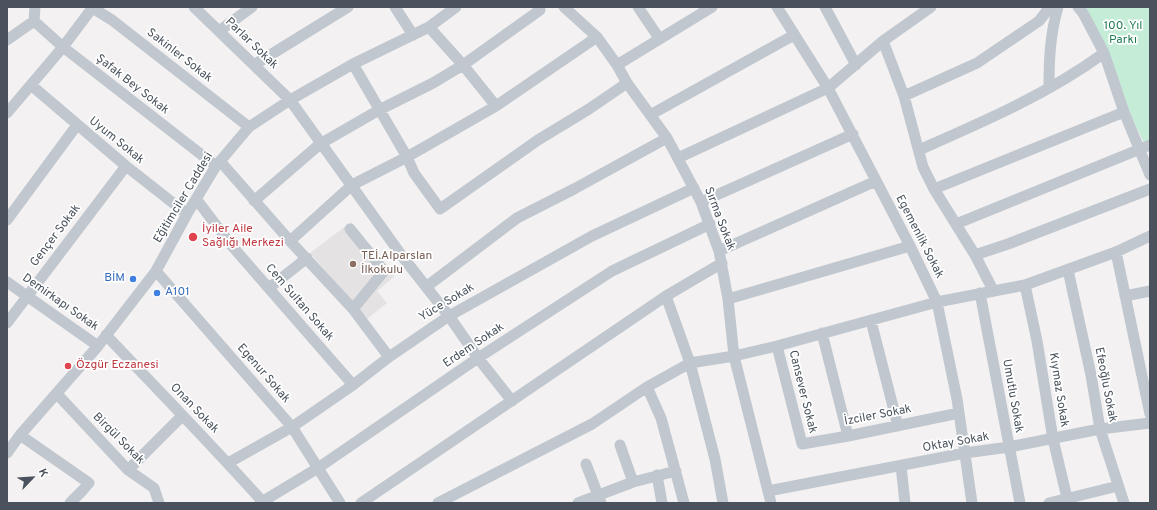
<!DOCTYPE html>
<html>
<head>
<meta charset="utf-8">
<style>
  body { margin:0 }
  #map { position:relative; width:1157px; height:510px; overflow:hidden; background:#f3f1f1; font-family:Overpass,sans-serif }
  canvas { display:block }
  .frame { position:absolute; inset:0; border:8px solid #4a535d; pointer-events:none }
  .north { position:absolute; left:12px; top:458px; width:40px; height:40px; -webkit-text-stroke:3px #fff; paint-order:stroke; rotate:65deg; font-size:11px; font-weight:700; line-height:16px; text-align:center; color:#4a535d }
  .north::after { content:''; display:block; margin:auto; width:14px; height:18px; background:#4a535d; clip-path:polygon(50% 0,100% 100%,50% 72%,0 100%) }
</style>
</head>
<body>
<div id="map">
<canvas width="1157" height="510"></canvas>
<div class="frame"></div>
<div class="north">K</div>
</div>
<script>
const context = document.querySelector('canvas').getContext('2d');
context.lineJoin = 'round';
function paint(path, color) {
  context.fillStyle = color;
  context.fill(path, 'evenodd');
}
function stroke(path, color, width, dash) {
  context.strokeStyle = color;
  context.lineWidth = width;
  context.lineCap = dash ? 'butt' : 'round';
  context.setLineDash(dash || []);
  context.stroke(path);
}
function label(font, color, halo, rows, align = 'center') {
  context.font = font + ' Overpass,sans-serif';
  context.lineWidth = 3.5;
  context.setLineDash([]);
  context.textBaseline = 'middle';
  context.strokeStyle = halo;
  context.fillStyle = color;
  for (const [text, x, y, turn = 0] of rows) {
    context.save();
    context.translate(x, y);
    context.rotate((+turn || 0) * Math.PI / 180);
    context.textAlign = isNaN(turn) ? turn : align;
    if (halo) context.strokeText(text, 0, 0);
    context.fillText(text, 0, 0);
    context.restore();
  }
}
paint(new Path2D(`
  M351,222l44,54 -18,15 10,12 -20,16 -57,-66z`), '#e4e2e2');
paint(new Path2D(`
  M1080,7h70v134l-6,2z`), '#c4ecd7');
stroke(new Path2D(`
  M91,7l21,13 137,107
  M194,7l96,93 112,156 47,60 29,42 34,43
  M395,7l18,28
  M564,7l33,30 20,28 10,18 40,55 34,64 18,49 9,48 6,57 37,147
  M638,7l21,31
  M777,7l51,81 82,158 27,56 20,97 15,104
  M825,7l31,58
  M1078,7l5,6 21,40 20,59 26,63
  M34,21l29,26 153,119
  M34,21l1,-14
  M429,27l34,38 33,41
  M219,31l33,-24
  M7,40l27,-19
  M883,41l21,55 19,71 11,22 41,66 18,35
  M353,64l54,93 7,16 26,36 98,-69 51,-31 38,-26
  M254,65l94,-58
  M617,65l95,-58
  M31,85l95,81 61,48
  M1049,88c0,-29 1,-53 9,-81
  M904,96l73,-33 62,-42 11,-14
  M7,113l56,-66 30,-40
  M650,115l144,-80
  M919,150c64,-28 129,-56 185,-97
  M678,158l150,-70 55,-47 48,-34
  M220,161l70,80 63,68 36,48
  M934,189l190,-77
  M197,200l35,46 121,139
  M254,201l66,-57 59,-34 54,-27 30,-18 77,-55
  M701,202l152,-68
  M7,220l70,-95
  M956,224l194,-79
  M350,229l34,42 -31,38
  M290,241l62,-56 55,-28 89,-51 101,-69
  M719,251l157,-70
  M1116,252l34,162
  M975,255l33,-11 142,-55
  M1068,270l23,105 9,54 24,74
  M156,271l136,156 48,76
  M7,282l91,64
  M1025,285l12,56 16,98 14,59
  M426,287l91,-69 57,-29 93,-51
  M269,288l38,-30
  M980,293l40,210
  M666,296l24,67 25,96 8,44
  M1125,296l25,-5
  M728,299l182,-53
  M871,321l27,105
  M7,323l119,-157
  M822,333l26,103
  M106,335c52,55 106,110 156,166
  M777,346l25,98 46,-8 111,-23
  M647,387l14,31 23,85
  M57,394l71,76 26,18 5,15
  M20,435l69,48 -7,8 -12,12
  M620,445l13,37
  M7,453l13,-18 78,-89 58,-75 31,-57 29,-48 33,-39 41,-27 63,-36 76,-37 27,-20
  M228,463l64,-36 61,-42 36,-28 60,-41 143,-80 102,-48
  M586,464l15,39
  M901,466l4,37
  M128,470l54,-54
  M657,475l5,28
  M768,491l197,-38 44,-6 91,-18 50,-6
  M260,503l58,-35 160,-110 134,-87 98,-47
  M361,503l305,-207 56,-33
  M438,503l154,-79 55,-37 43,-24 44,-7 43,-10 160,-44 88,-17 91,-33 34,-16
  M578,503l55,-21 43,-11
  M1049,503l69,-17`), '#c0c7ce', 11);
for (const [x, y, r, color] of [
  [193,237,5,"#e0444e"],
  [353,264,4,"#8d6e63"],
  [133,279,4,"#3f7fe0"],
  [157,293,4,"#3f7fe0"],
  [68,366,4,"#e0444e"]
]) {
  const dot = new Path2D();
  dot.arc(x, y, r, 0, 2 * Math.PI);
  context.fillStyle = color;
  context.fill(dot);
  stroke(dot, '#fff', 1.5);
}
label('12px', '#1f7a53', '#fff', [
  ["100. Yıl",1123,27],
  ["Parkı",1123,41]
]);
label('12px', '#4a535d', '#fff', [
  ["Parlar Sokak",251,44,44],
  ["Sakinler Sokak",179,56,38],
  ["Şafak Bey Sokak",132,85,38],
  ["Uyum Sokak",116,141,39],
  ["Eğitimciler Caddesi",184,198,-59],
  ["Sırma Sokak",719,219,69],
  ["Gençer Sokak",56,236,-53],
  ["Egemenlik Sokak",919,237,63],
  ["Demirkapı Sokak",60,303,35],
  ["Cem Sultan Sokak",299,303,49],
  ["Yüce Sokak",447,303,-31],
  ["Erdem Sokak",474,346,-34],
  ["Egenur Sokak",263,374,49],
  ["Efeoğlu Sokak",1105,385,79],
  ["Kıymaz Sokak",1058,390,81],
  ["Cansever Sokak",802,392,76],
  ["Umutlu Sokak",1012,396,80],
  ["Onan Sokak",194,409,46],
  ["İzciler Sokak",878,416,-11],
  ["Birgül Sokak",118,439,45],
  ["Oktay Sokak",956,443,-10]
]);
label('12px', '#be3a42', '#fff', [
  ["İyiler Aile",202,230],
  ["Sağlığı Merkezi",202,244],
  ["Özgür Eczanesi",76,366]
], 'left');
label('12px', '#785e54', '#fff', [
  ["TEİ.Alparslan",361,257],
  ["İlkokulu",361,271]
], 'left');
label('12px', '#366cbe', '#fff', [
  ["BİM",125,279],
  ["A101",165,293,"left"]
], 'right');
</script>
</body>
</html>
